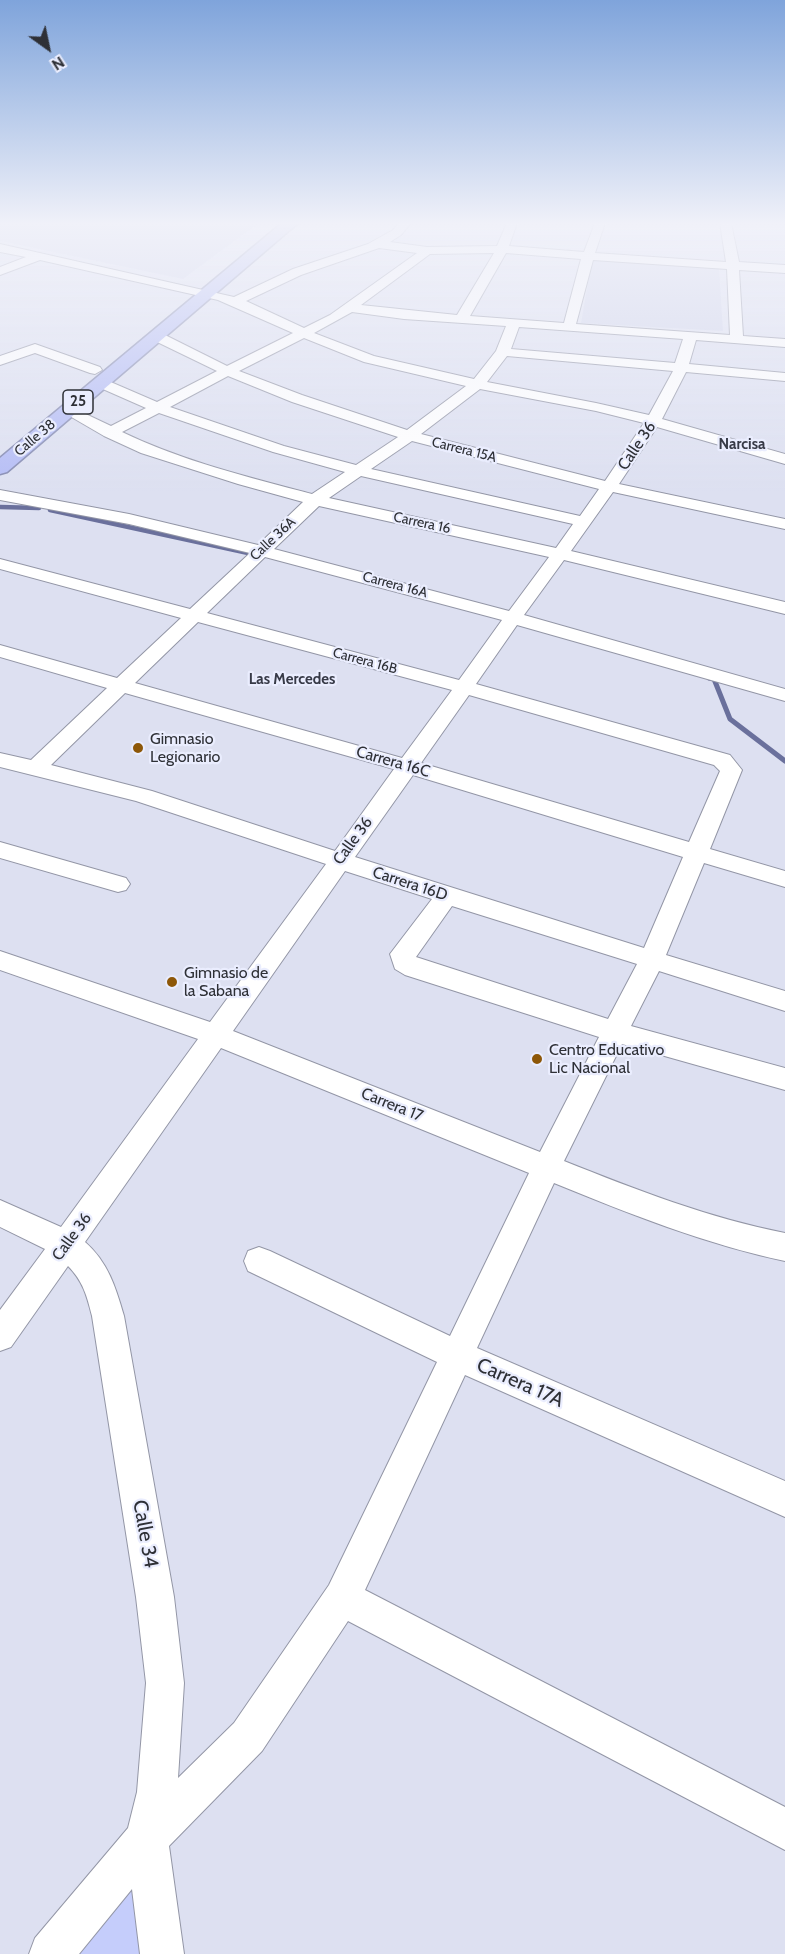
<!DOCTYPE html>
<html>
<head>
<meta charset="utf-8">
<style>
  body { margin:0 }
  #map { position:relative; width:785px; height:1954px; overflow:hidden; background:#dde0f1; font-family:Cabin,sans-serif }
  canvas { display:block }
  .north { position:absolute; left:18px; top:18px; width:60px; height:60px; -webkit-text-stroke:4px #eaedfe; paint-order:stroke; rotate:147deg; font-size:16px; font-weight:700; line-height:24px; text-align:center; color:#2e3036 }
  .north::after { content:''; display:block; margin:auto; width:21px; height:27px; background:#2e3036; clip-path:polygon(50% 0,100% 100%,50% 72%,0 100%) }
</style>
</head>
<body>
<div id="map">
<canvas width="785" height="1954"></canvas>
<div class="north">N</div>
</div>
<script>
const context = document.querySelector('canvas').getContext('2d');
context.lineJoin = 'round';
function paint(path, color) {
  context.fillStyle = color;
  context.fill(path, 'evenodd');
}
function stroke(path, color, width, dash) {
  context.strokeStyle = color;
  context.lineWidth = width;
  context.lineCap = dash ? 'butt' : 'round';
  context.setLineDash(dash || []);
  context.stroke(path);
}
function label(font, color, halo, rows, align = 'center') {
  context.font = font + ' Cabin,sans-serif';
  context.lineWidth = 4.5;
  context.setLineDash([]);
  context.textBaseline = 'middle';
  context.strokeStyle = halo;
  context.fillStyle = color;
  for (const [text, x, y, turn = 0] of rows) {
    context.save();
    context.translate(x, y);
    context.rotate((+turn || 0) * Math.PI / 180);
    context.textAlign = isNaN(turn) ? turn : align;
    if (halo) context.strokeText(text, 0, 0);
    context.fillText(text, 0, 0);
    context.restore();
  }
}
paint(new Path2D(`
  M0,223h259l-76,56 -183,-38z
  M592,259l127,8 4,64 -142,-8z`), '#d0d4eb');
paint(new Path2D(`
  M147,1838l15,116h-111z`), '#c5cdfb');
stroke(new Path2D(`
  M0,507l39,1
  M50,510l198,43`), '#6a709c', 4.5);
stroke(new Path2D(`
  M709,678l5,1 16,40 55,42`), '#6a709c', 5);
const minor = new Path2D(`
  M399,223h12l-10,12 -11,7 37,5 70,-1 10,-23h10l-8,23 75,6 11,-29h10l-10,30 131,9 -6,-39h11l8,39 46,3v8l-46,-3 4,66 42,3v8l-89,-7 -7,24 96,9v8l-99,-9 -24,47 123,35v10l-128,-37 -38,57 166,35v10l-172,-37 -42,59 214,51v12l-221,-54 -40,55 261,74v12l-268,-76 -41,59 254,71 12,15 -32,79 75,22v16l-81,-24 -38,92 119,36v20l-126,-40 -28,55 154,42v22l-163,-46 -58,117c73,29 144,57 221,72v28c-80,-17 -155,-47 -231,-78l-77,165 308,133v36l-320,-142 -100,215 420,217v43l-437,-229 -86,130 -93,95 15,108h-44l-8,-65 -53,65h-50l6,-16 93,-110 9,-36 9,-109 -10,-86 -44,-281c-5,-20 -9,-35 -24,-50l-57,81 -11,4v-41l45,-61 -45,-22v-27l61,27 137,-188 -198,-69v-19l210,71 116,-158 -190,-63 -136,-34v-14l31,7 76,-72 -107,-31v-12l117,33 64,-60 -181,-49v-10l190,50 60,-56 -121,-29 -129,-24v-10l129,24 129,31 45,-43 -65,-18 -97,-31 -37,-17 -43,-25 2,-3h10l38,18 35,-18 -50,-22 -2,-3 2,-3h10l51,22 60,-31 -66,-32 -2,-3 2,-3h10l66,33 66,-33 -75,-33 -178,-40 -40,15v-8l26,-10 -26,-5v-8l234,53 59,-28 75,-25 25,-14zM379,248l38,5 -87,62 -26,13 -58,-27 55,-26zM494,253l-37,62 -96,-10 69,-51zM506,253l75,6 -17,64 -94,-7zM593,260l134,9 3,66 -154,-11zM352,312l52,7 102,7 -10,25 -22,28 -100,-23 -60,-23zM519,327l164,12 -8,24 -164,-14zM304,338l60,24 102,24 -59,44 -105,-35 -63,-24zM507,356l166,15 -24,44 -53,-12 -109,-21zM228,376l64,26 106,35 -42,28 -72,-19 -114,-39zM480,389l116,22 48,12 -39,58 -184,-47zM159,413l114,39 72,20 -33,22c-64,-17 -130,-33 -190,-62zM412,441l187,48 -19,27 -209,-47zM361,476l212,48 -17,24 -227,-50zM319,506l230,51 -40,54 -235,-62zM265,557l237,63 -43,60 -252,-67zM198,622l254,68 -50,68 -267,-75zM125,693l269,76 -59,82 -183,-60 -101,-26zM469,695l245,70 6,6 -31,71 -268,-79zM413,775l270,82 -39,91 -289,-91zM345,871l87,28 -42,55 5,15 10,6 194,62 -59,115 -307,-121zM452,906l185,58 -29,55 -192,-62zM221,1048l308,125 -79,163 -180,-85 -11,-4 -11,4 -4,10 4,10 189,91 -108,223 -95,138 -56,55 6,-95 -10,-86 -50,-281c-8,-28 -16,-54 -39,-74z
  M35,344l65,23 2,3 -7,4 -5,-1 -55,-20 -35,12v-9z
  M0,842l126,36 4,6 -4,6 -8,2 -118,-34z`);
const highway = new Path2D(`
  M282,223h16l-291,249 -7,2v-16z`);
stroke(minor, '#9396a6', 2);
stroke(highway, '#858bb2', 3);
paint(minor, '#fff');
paint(highway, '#b4bcf5');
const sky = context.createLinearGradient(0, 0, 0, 496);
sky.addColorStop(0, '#7fa4db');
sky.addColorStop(0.45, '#f0f1f9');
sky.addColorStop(1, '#f0f1f900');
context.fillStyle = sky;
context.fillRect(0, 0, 785, 496);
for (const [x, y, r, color] of [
  [138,748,6,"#8d5708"],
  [172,982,6,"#8d5708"],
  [537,1059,6,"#8d5708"]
]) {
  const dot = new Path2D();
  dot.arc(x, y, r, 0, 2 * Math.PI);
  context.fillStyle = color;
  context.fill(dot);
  stroke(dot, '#eaedfe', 2);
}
label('14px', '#2e3036', '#eaedfe', [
  ["Calle 38",35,438,-40],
  ["Carrera 15A",464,450,14],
  ["Carrera 16",422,523,12],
  ["Calle 36A",273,539,-43],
  ["Carrera 16A",395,585,15],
  ["Carrera 16B",365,661,15]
]);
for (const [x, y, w] of [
  [78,402,30]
]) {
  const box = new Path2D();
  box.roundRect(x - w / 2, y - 12, w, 24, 4.5);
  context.fillStyle = '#eaedfe';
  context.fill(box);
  stroke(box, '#2e3036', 1.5);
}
label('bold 15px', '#2e3036', null, [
  ["25",78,402]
]);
label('bold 15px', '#373a47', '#eaedfe', [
  ["Narcisa",742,445],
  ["Las Mercedes",292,680]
]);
label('16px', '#2e3036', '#eaedfe', [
  ["Calle 36",637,446,-56],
  ["Carrera 16C",393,762,16],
  ["Calle 36",353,841,-54],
  ["Carrera 16D",410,884,18],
  ["Carrera 17",392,1105,22],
  ["Calle 36",72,1237,-54]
]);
label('16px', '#2e3036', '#eaedfe', [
  ["Gimnasio",150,739],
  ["Legionario",150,757],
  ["Gimnasio de",184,973],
  ["la Sabana",184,991],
  ["Centro Educativo",549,1050],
  ["Lic Nacional",549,1068]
], 'left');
label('20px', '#2e3036', '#eaedfe', [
  ["Carrera 17A",520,1383,24],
  ["Calle 34",145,1534,80]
]);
</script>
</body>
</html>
